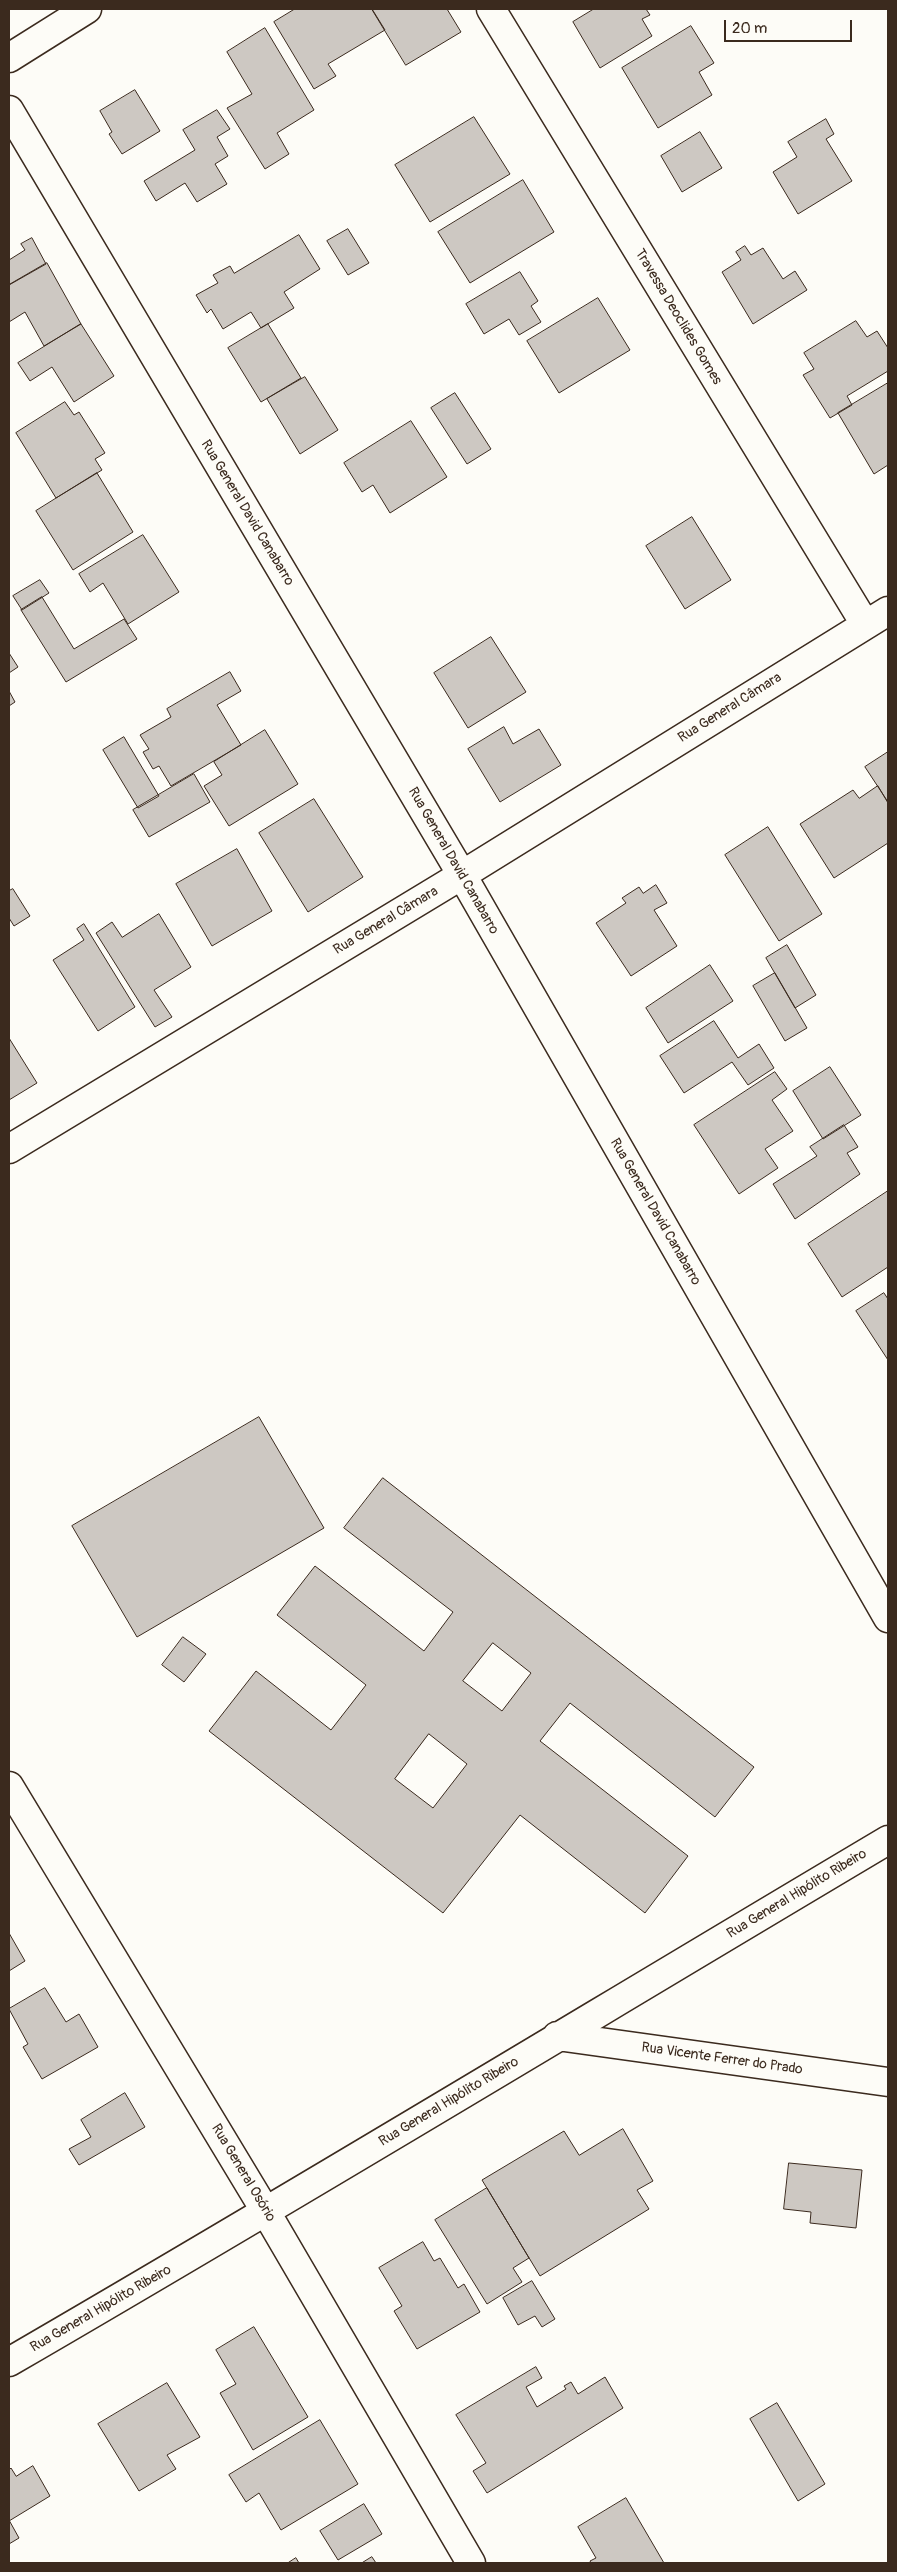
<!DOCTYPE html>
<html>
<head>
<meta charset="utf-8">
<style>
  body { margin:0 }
  #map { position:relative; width:897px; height:2572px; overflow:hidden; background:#fdfcf7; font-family:Pangolin,sans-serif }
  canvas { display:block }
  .frame { position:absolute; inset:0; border:10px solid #3b2a1e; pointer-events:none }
  .scale { position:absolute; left:724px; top:20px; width:128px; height:22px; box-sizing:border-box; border:2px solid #3b2a1e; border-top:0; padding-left:6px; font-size:15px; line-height:18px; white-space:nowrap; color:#3b2a1e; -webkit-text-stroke:4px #fdfcf7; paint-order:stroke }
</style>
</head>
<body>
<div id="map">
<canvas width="897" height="2572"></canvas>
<div class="frame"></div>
<div class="scale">20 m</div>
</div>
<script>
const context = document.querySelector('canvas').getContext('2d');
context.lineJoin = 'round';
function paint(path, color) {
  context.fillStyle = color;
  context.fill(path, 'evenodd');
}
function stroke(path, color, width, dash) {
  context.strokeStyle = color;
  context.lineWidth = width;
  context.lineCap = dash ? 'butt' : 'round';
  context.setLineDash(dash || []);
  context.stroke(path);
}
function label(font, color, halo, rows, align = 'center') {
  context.font = font + ' Pangolin,sans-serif';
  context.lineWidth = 5;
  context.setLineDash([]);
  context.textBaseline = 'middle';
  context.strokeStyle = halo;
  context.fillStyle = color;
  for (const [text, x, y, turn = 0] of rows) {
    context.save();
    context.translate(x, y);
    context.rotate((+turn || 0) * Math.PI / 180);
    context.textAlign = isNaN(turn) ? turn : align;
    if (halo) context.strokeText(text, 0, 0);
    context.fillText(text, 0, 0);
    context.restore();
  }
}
const building = new Path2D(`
  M295,9h77l13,21 -57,34 8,12 -22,13 -40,-67z
  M372,9h75l14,23 -55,33z
  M594,9h52l4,6 -8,4 10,17 -52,32 -27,-46z
  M691,26l23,37 -15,9 13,23 -54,33 -36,-60z
  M265,28l49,82 -37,23 12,21 -24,15 -38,-61 25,-14 -25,-42z
  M135,90l25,41 -38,23 -13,-20 3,-2 -12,-21z
  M217,110l13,19 -13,8 11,19 -13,8 12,20 -30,18 -12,-19 -29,18 -12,-20 51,-31 -12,-20z
  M474,117l36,57 -80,48 -35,-57z
  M826,119l8,15 -8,5 26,42 -54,33 -25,-42 24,-15 -9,-15z
  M700,132l22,36 -40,24 -21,-36z
  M523,180l31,52 -84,51 -32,-51z
  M348,229l21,34 -21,12 -21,-34z
  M299,235l21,34 -36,23 10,16 -33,20 -10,-16 -28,17 -12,-20 -4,4 -11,-18 22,-12 -5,-8 17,-9 4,7z
  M32,238l14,26 -37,21v-25l16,-10 -4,-6z
  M745,246l6,9 12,-7 20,31 12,-8 12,19 -54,34 -31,-52 19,-12 -5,-8z
  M47,263l34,61 -37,22 -19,-34 -16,10v-37z
  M520,272l18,29 -7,5 10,16 -22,13 -10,-16 -25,15 -18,-30z
  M598,298l32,52 -71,43 -32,-52z
  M856,321l11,16 10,-6 11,17v23l-41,25 5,9 -22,13 -27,-43 11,-6 -10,-16z
  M81,324l33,52 -40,26 -22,-35 -22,14 -12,-18z
  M268,324l33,54 -40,24 -33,-54z
  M305,377l33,53 -38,24 -33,-55z
  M888,383v82l-14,9 -36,-61z
  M455,393l36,56 -24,15 -36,-56z
  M65,402l9,13 5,-3 26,41 -10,6 7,11 -46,28 -40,-65z
  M411,421l36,56 -57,36 -17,-28 -11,7 -18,-29z
  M97,473l36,59 -60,38 -37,-59z
  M692,517l39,63 -46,29 -39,-63z
  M143,535l36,57 -51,32 -25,-41 -13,9 -11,-18z
  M40,580l9,13 -27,17 -9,-14z
  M42,597l32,52 50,-30 13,20 -71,43 -45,-72z
  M491,637l35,55 -58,36 -34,-55z
  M9,653l9,14 -9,6z
  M230,672l11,19 -24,14 24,40 -70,41 -12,-20 -6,3 -10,-17 6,-3 -9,-14 31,-18 -4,-8z
  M9,691l6,11 -6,4z
  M504,727l9,17 26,-15 22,36 -61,37 -32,-53z
  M265,730l33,54 -69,42 -25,-40 18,-11 -8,-13z
  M124,737l35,59 -21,12 -35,-58z
  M888,752v50l-23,-35z
  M194,774l16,28 -61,35 -16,-27z
  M878,786l10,17v40l-54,35 -34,-54 53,-34 6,8z
  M314,799l49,78 -55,35 -49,-79z
  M768,827l54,87 -43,27 -54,-86z
  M237,849l35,62 -60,35 -36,-62z
  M656,885l11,18 -13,7 23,36 -46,30 -35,-53 30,-20 -4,-5 17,-11 4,6z
  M13,889l17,27 -16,10 -5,-8v-27z
  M159,914l32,53 -37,23 18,27 -17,10 -59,-94 16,-11 10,15z
  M84,924l51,83 -37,24 -45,-71 31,-20 -7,-11z
  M787,945l29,50 -21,13 -29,-50z
  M710,965l23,36 -65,42 -22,-35z
  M775,973l32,55 -22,13 -32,-55z
  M714,1021l24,37 21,-14 15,24 -26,17 -16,-23 -48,31 -24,-37z
  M9,1038l28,45 -28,17z
  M830,1067l31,48 -38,24 -30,-48z
  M775,1072l12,17 -15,11 21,31 -28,18 13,19 -39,26 -45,-69z
  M844,1125l14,22 -11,6 13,21 -65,45 -22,-35 44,-28 -7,-9z
  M888,1191v76l-46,30 -34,-53z
  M884,1293l4,6v61l-32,-49z
  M259,1417l65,111 -187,109 -65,-111z
  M383,1478l371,289 -39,50 -145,-114 -30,38 148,115 -43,57 -125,-98 -77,98 -234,-182 47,-60 75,59 35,-45 -89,-70 38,-49 109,85 29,-39 -109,-84zM493,1643l38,30 -29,38 -39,-30zM429,1734l38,30 -34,44 -38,-29z
  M183,1637l23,17 -22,28 -22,-17z
  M9,1933l16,28 -16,10z
  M45,1988l21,34 13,-8 19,33 -56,32 -19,-32 5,-3 -19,-35z
  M125,2093l20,34 -66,38 -10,-16 22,-12 -10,-17z
  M623,2129l30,52 -16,9 12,19 -109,67 -58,-96 82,-49 15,24z
  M789,2163l73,7 -6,58 -46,-5 1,-11 -27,-3z
  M487,2188l42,70 -16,10 9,14 -35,22 -52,-84z
  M423,2242l11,19 6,-3 18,30 6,-4 16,28 -63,37 -23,-38 8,-5 -23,-38z
  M532,2281l23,38 -13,8 -7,-11 -17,9 -15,-27z
  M254,2327l54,90 -55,33 -33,-57 16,-9 -20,-34z
  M536,2367l6,11 -16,9 11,20 29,-18 -2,-3 7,-4 7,12 27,-17 18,31 -136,85 -14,-22 13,-8 -30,-48z
  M167,2383l33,54 -33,18 9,14 -37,22 -41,-67z
  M777,2403l48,81 -27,17 -48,-82z
  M320,2420l38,64 -77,46 -22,-37 -13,9 -17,-27z
  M33,2466l17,30 -41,25v-51l2,-2 5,8z
  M626,2498l38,65h-73l-1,-2 6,-3 -18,-31z
  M364,2504l18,30 -44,26 -18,-29z
  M9,2520l10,18 -10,6z
  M372,2557l4,6h-14z
  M296,2558l3,5h-11z`);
paint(building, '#cdc8c2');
stroke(building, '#3b2a1e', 1);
const minor = new Path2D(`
  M491,9l374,615
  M9,58l78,-49
  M9,110l453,765 426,743
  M9,1149l453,-274 426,-264
  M9,1786l257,426 205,351
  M557,2036l331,46
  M9,2362c295,-171 586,-348 879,-522`);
stroke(minor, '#3b2a1e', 31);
stroke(minor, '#fdfcf7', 28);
label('14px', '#3b2a1e', '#fdfcf7', [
  ["Travessa Deoclides Gomes",678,317,59],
  ["Rua General David Canabarro",247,513,59],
  ["Rua General Câmara",730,708,-32],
  ["Rua General David Canabarro",453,861,60],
  ["Rua General Câmara",386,921,-31],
  ["Rua General David Canabarro",655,1212,60],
  ["Rua General Hipólito Ribeiro",797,1894,-31],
  ["Rua Vicente Ferrer do Prado",722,2059,8],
  ["Rua General Hipólito Ribeiro",449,2102,-31],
  ["Rua General Osório",243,2173,59],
  ["Rua General Hipólito Ribeiro",101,2309,-30]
]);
</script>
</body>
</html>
